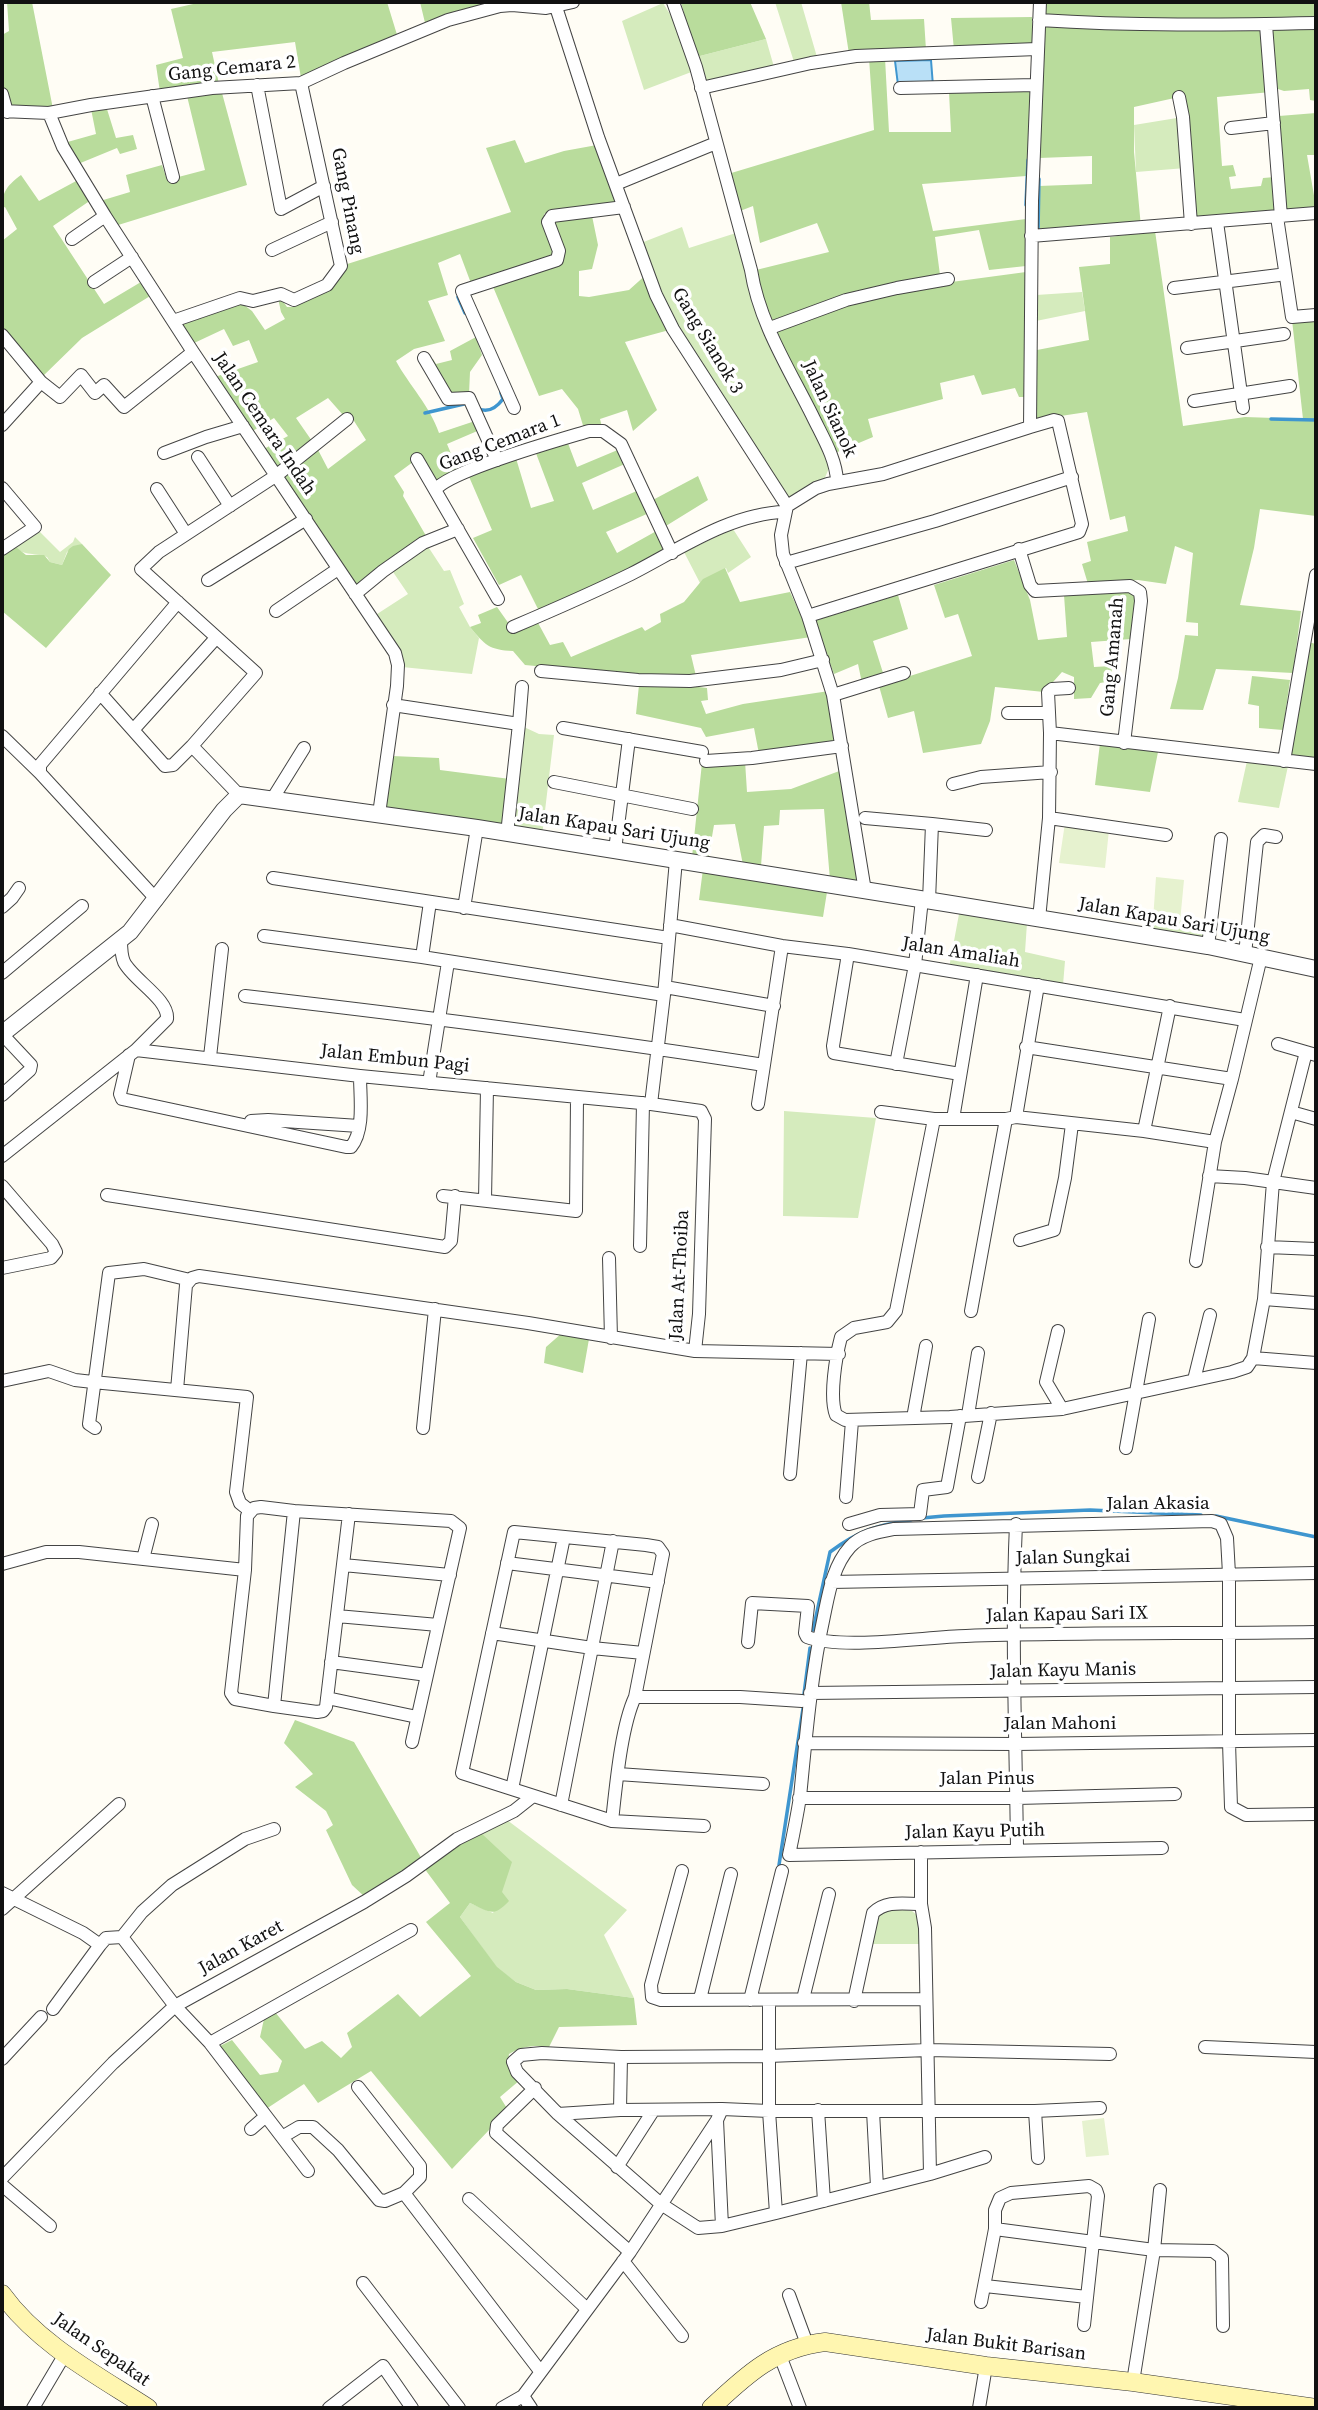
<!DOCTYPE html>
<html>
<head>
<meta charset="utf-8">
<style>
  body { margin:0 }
  #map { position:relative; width:1318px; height:2410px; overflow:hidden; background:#fffdf5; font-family:"Source Serif 4",serif }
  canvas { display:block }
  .frame { position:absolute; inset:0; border:4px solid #111; pointer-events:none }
</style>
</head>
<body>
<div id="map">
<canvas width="1318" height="2410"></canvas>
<div class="frame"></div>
</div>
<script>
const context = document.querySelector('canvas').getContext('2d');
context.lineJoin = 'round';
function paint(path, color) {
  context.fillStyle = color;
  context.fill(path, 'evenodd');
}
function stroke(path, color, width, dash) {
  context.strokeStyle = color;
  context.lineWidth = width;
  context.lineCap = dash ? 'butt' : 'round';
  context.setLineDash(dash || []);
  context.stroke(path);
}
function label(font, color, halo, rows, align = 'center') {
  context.font = font + ' "Source Serif 4",serif';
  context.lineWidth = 7;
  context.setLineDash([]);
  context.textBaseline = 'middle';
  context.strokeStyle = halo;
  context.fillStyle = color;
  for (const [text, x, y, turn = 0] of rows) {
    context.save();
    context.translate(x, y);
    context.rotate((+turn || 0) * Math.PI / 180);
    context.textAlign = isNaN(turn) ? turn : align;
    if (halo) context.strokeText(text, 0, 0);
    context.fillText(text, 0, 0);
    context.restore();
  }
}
paint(new Path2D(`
  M775,2h26l16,55 -23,5z
  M663,3l10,16 21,52 -50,19 -22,-69z
  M766,39l8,28 -71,15 -7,-25z
  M1183,117l3,51 -50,4 -2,-47z
  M682,227l7,21 47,-15 91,219 3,14 -7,16 -34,17 -112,-172 -20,-35 -16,-49z
  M1082,292l3,19 -49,10v-26z
  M733,529l18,28 -23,16 -2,-5 -26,15 -16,-31z
  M40,532l20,20 13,-10 2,-5 7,7 -15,8 -5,13 -12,-3 -3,-5c-14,-5 -25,0 -35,-13z
  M427,545l17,26 6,-1 14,34 -5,3 11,20 9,11 -7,36 -70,-7 -28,-51 34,-22 -17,-25z
  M524,727l15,7 15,1 -12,101 -32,-5z
  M1247,761l41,5 -9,42 -41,-6z
  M959,914l68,9 -2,29 40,9 -2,24 -114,-17z
  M1181,919l26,3 -2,19 -53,-9 1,-12 27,2z
  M784,1111l92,7 -18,100 -75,-2z
  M507,1820l120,90 -23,25 30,63 -67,-9 -31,1 -20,-8 -19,-14 -37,-51 10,-14 23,10 9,-21 -22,-60z
  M892,1908l20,3 6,5 3,28h-50l6,-29z`), '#d5ebbd');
paint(new Path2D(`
  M7,2h25l21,107 -43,-1 -8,-22v-51l7,-4z
  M202,2h185l11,36 -97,40 -6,-36 -83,10 7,32 -59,8 -4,-27 27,-7 -12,-49z
  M420,2h140l-47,1 -87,24z
  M681,2h69l16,37 -70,18z
  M841,2h28l2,18 53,-1 2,31 -77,4z
  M1045,2h271v18l-52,2 -219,-5z
  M1032,17v30l-78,3 -3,-32z
  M1045,24h271v77l-6,-1 -1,-11 -25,2 -6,-2 -10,-54 3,57 -54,5 5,69 11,-1 3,11 -7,1 2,12 30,-3 2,-8 12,-1 3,35 -84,7 -15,-122 -45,10v45l7,75 -103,3 1,-44 53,-2v-28l-53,2 1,-59z
  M869,58h16l4,74h62l-2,-40 81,-3 1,50 -5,37 -104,8 11,47 93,-12v47l-37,4 -10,-40 -44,7 5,38 -168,48 -13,-26 -3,-27 73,-18 -12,-29 -57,20 -7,-37 -13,5 -12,-37 146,-44z
  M222,93l25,92 -132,41 -15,-25 30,-9 -4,-17 36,-10 5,15 38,-10 -18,-74z
  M106,106l10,32 17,-3 4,14 -17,5 -3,-6 -39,16 -14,-21 32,-9 -5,-25z
  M1316,113v42h-9l9,52 -31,7 -6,-98z
  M515,140l10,23 39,-12 33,-6 23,59 -66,6 -10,4 1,12 11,29 -84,31 -12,-32 -22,9 10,32 -20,6 17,40 -31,8 -18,12c13,24 34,45 43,72l39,-13 4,9 -35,15 10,24 -21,15 -19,-24 -23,17 10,16 -1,4 26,45 -74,46 -74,-110 35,-31 12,23 38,-29 -17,-27 -6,2 -15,-17 -32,20 16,23 -35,30 -15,-21 26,-14 -14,-18 -23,14 -36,-55 43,-15 -9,-22 -16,6 -9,-17 -32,15 -15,-22 63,-20 12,9 13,19 20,-11 -4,-7 -3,-14 2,-1 7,10h6l1,-7 15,-6 32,-28 170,-54 -25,-64z
  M21,175l18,26 39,-21 13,20 -38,26 51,78 42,-25 9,14 -73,45 -42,41 -38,-46v-53l2,-3 -2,-2v-34l15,-12 -12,-22 -3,1c0,-17 6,-23 19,-33z
  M591,211l7,34 -6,24 -13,2v25l10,1 40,-7 19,-17 25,56 -48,13 32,68 -24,21 -6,-21 -27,9 3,12 -18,1 -7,-23 -16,-20 -23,7 -48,-114 66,-22 -9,-38z
  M1155,231l28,195 62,-9 58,2 -11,-99 24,-2v198l-56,-7 -6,39 -14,57 61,6 -8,62 -77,-4 -13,41 -33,-1 8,-31 7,-43 13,1v-13l-12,-1 7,-69 -18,-7 -9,38 -28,-4 -50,4 -6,-20 9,-3 -4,-19 41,-11 -3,-15 -15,4 -23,-108 -33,5 -20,9 3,-76 52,-10 -10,-73 31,-3v-27z
  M1026,272v125h-7l-4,-9 -33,7 -8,-20 -34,8 3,16 -75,20 5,18 -38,16 -60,-123 57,-21 97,-24z
  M476,337l6,18 -12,17 -1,22 -19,1 -19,-33 2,-3 3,5 16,-4 -2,-9z
  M566,438l11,29 43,-18 7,14 -45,20 11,27 46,-20 10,23 -43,19 11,21 43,-24 -11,-27 49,-26 10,24 -47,29 11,24 -131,62 -20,-40 -22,10 -26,-47 19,-8 -25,-58 48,-17 16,53 23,-7 -20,-53z
  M12,544l14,11h18l6,7 12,3 7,-16 4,-3 9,-2 29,31 -65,73 -44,-37v-60z
  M1014,560l16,40 8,40 29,-3 -3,-42 72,-4 -5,48 -40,3 3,25 18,-1 -1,15 -11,2 -9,15 -17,1v-22l-12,-5 -18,20 -49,-5 -5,34 -9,23 -58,9 -9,-42 -26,7 -9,-32 93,-30 -14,-42 -13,4 -11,-33z
  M725,568l15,34 50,-10 21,45 -120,18 5,21 -46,1 -125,-12 -12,-14c-24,-1 -28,-6 -43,-24l11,-4 -3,-8 19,-8 17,24 23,-10 13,24 13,-3 8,15 71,-30 3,4 16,-9 -1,-8 24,-12 19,-23z
  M898,595l10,34 -35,12 11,35 -22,7 -4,-19 -24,10 -20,-53z
  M1308,642l8,2v120l-32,-3z
  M1252,676l38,4 -7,50 -24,-2v-22l-11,-2z
  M666,683l41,5 1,12 -7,1 5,13 37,-10 86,-13 8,52 -78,11 -5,-26 -48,9 -5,-9 -65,-14 3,-29z
  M1100,743l58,9 -8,40 -55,-7z
  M392,756l47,2 1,12 70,9 -6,51 -116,-16 -5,-14z
  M745,761l2,31 44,-3 51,-19 19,109 -5,5 -26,-4 -6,-71 -44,1 -1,15 -15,1 -3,40 -18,-1 -8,-41 -21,1 -6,35 -16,-3 10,-94z
  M703,869l124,23 -4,25 -124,-17z
  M562,1333l27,6 -6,34 -39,-10 2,-16z
  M295,1720l59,22 69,119 -57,37 -14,-13 -26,-55 7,-5 -7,-14 -31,-24 18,-13 -29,-31z
  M480,1832l32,30 -10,30 7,9c-16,17 -19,11 -39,2l-10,14 37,50 19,15 20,8 31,-1 67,9 3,27 -78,2 -10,20c-15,-2 -26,-1 -40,7l-1,8 12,18 -20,17 8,13 -56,59 -81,-98 -53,32 -14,-19 -38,25 -50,-61 16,-8 28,35 18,-3 4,-11 -22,-24 4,-18 11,-7 30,37 17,-8 19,17 11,-11 -5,-14 51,-39 22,23 51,-41 -45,-54 24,-19 -26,-35 18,-15z`), '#b9dc9c');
paint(new Path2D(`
  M1065,823l44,7 -4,38 -46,-5z
  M1156,877l28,3 -4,42 -27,-2z
  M1104,2118l5,37 -23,2 -4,-36z`), '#e6f2cf');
const water = new Path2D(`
  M931,60l2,26 -35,-1 -3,-24z`);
paint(water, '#b9e0f7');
stroke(water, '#3f96cf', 2);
stroke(new Path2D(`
  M1026,205l2,-45
  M1038,230l1,-51
  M458,297l7,16
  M479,409c10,4 18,-2 24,-10l-2,-6
  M425,413l39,-9
  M1271,419l45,1
  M1216,1516l100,21
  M922,1518l22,-2 146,-6 111,5
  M813,1630l17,-78c28,-21 47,-27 81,-32
  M804,1694l6,-46
  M779,1865l25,-163`), '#3f96cf', 3.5);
const minor = new Path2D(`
  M673,2l23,65 55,203c8,52 38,99 61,145 10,21 24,43 25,66
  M556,7l42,130 58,158 17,34 114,177
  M1039,20c93,6 185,5 277,3
  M1266,25l15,192
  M257,85l24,124 43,-23
  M701,88l110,-25 45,-7 181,-7
  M900,88l135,-3
  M2,94l5,18
  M152,96l21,81
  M1179,97l4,20 8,107
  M2,111l47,2 14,34 42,69 88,136 202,301 3,12 -1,21 -18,128
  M49,113l42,-8 121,-17 89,-5 43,-20 104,-43 52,-14 12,-1 34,3 27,-6
  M1231,128l43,-5
  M616,184l100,-41
  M1277,217l15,100 24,-2
  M1217,222l26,186
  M1031,236l285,-23
  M72,239l33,-23
  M272,250l60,-28
  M94,282l38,-25
  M1174,288l105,-13
  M173,321l67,-23 13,3 28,-7 13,6 33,-15 14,-19 -40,-183
  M770,328l76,-28 51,-12 51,-9
  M2,335l39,47 19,15 21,-22 14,18 9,-8 20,22 69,-55
  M1187,348l97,-14
  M424,358l24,41 21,-1 28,62
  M1194,401l96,-15
  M514,408l-52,-117 95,-31 2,-9 -11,-29 4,-6 72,-9
  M2,425l39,-43
  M1030,427l2,-226 8,-199
  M164,453l42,-16 37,-11
  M198,457l32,49
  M417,459l18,31
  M2,488l33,39 -33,22
  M157,489l29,45
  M1019,549l11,36 5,6 95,-5 10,6 1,9 -17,142
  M786,563l149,-42 137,-44
  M208,580l98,-61
  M355,594l28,-23 40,-28 35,-14
  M498,599l-63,-109c16,-20 124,-50 154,-59h14l18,13 51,109
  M276,611l62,-42
  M808,616l271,-84 3,-8 -24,-103 -4,-1 -24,7 -147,47 -55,10 -12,4 -29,18 -6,29 2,19 25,62 25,79 32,196
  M513,627c40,-17 79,-34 118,-53 47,-24 100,-61 154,-62
  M541,671l97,9 52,1 91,-11 42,-10
  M100,693l65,73 8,-1 19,-19
  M833,695l71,-22
  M393,705l126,19 -12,110
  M1008,713h41
  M519,724l3,-37
  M563,728l139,24
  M133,730l83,-92
  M1050,733l-2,-41 4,-3 17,-1
  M2,736l38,37 117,127
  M706,761l46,-3 90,-12
  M1284,761l32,-186
  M40,773v-8l138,-163
  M554,782l138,27
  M953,784l28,-7 70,-5
  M239,795l-47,-49 64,-73 -115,-104 18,-17 118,-77 70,-56
  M273,798l31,-50
  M865,818l67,6 -3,77
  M1049,818l117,17
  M932,824l54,6
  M615,850l14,-111
  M273,878l396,60
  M2,907l10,-9 7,-10
  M464,908l13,-80
  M1039,919l10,-101 1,-85 266,31
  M670,925l112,21 66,8 397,66
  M264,936l158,21 8,-55
  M1208,946l13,-107
  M848,954l-15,92 1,7 126,21
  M1245,954l12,-112 7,-7 12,2
  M422,957l242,38
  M2,973l80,-67
  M665,987l109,19
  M245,996c174,20 347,42 519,69l18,-119
  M1278,1044l38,11
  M1026,1047l206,32
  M136,1050l224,26 291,28 50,7 4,8 -6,195 -4,37 144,3
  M129,1055l-9,39 2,5 224,48h5c14,-17 9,-50 9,-71
  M210,1057l12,-108
  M896,1064l19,-99 7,-66
  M429,1083l19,-121
  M2,1095l28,-25 1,-5 -29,-31
  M651,1104l13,-109 12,-135
  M758,1104l6,-39
  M881,1112l53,7h72l10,-2 128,14 71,11
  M1291,1112l25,7
  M1016,1117l22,-132
  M934,1119l-38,192 -9,11 -33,6 -13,9c-5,19 -12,60 -5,78l9,5 105,-3 112,-8 170,-37 15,-5 6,-9 11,-59 9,-117 33,-130
  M953,1119l24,-144
  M251,1121l17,-1 91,6
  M1144,1131l26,-125
  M2,1156l134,-106 31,-31c2,-20 -34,-39 -43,-57 -3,-7 -3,-15 -3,-22
  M1209,1176l36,2 71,10
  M2,1186l50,58 4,8 -5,6 -49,10
  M107,1195l338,52 6,-6 4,-45
  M443,1196l133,15 1,-113
  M485,1200l2,-112
  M1020,1240l34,-10 11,-52 7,-54
  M640,1246l3,-143
  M1267,1247l49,2
  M609,1258l2,80
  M1196,1261l19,-119 17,-63 29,-122
  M1264,1299l52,4
  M971,1311l35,-192
  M1058,1331l-12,51 16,27
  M1253,1358l63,5
  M1194,1380l16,-65
  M2,1381l47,-10 26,9 18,2 154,15 -11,95 4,11 10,8
  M177,1390l9,-105 6,-7 7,-2 329,47 167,28
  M968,1415l10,-62
  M913,1418l13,-72
  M95,1428l-6,-4 20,-151 35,-4 46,11
  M423,1428l12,-119
  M1126,1448l23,-129
  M790,1474l11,-121
  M978,1477l13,-64
  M846,1497l6,-76
  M261,1507l33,4 -20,195 -39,-7 -4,-6 14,-123 2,-54 7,-8z
  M294,1511l157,10 9,7 -48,214
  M849,1524l31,-9 40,-1 3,-24 24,-3 13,-71
  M1016,1524c-5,109 0,218 1,326
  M143,1559l9,-35
  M507,1563l151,19
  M2,1564l44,-12h33l166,18
  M343,1565l107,10
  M831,1582l485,-9
  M337,1616l101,9
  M492,1633l100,15 51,5
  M748,1642l4,-39 56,3 -3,27 2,4c36,13 117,0 159,-1 116,-4 233,-2 350,-4
  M331,1662l96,13
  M810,1693l506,-6
  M635,1697h105l62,4
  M327,1698l90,19
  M274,1706l43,6 6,-1 3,-4 23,-193
  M804,1743l212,1 300,-4
  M618,1774l145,10
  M512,1789l52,-252
  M799,1798h218l158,-4
  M561,1805l52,-264
  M612,1821c4,-35 9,-94 23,-124l28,-143 -5,-7 -12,-2 -132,-13 -52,241 150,48 92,5
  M1162,1848l-373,7c4,-19 8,-39 11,-58 6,-61 11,-121 24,-181 5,-24 9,-50 26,-69 11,-12 28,-15 44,-18l318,-8 9,3 6,14 2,36v168l2,65 15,8 70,-1
  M921,1852v52l4,24 5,246
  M682,1871l-31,114 1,12 9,3 265,-1
  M2,1893l81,40 17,12 6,-7 16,-1 53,69 35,37 98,128
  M2,1909l117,-105
  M122,1937l20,-25 30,-27 73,-46 29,-10
  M700,1999l31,-125
  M803,1999l26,-105
  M750,2000l32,-129
  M769,2001v110l7,102
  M854,2001l19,-88c13,-13 31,-9 48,-9
  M53,2009l47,-64
  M210,2043l201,-113
  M1205,2047l111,5
  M2,2059l39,-42
  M358,2087l62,79v11l-16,16 136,178
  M535,2088l-38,37 -1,8 134,119
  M620,2110l1,-53
  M818,2110l6,91
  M873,2111l4,76
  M1035,2111l3,47
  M558,2114l62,-4 102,-1 47,2h266l65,-3
  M717,2120l5,106
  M251,2129l15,-13
  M282,2137l17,-10h14l25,23 41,50 6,1 19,-8
  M985,2157l-55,17 -154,39 -54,13 -24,2 -37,-24 -103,-90 -41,-42 -4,-10 8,-7 21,-2 79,4 147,-1 160,-6 182,4
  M617,2167l36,-56
  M2,2178l111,-115 62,-57 189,-104 42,-26 51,-37 57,-28 19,-15
  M2,2185l48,41
  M469,2199l118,110
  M995,2229l159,21 59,1 9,7 1,68
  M623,2261l59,75
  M363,2283l96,125
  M985,2286l102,11
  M789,2295l18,49
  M981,2302l14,-73v-19l5,-12 11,-5 78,-7 7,4 2,6 -14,129
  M779,2353l21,55
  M1133,2382l21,-132 6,-60
  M33,2408l32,-54
  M329,2408l54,-42 29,42
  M502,2408l21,-12
  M531,2408l-8,-12 107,-144 87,-132 5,-11
  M979,2408l7,-42`);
const tertiary = new Path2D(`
  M2,1034l128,-102 94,-122 15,-15 238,33 474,76 257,42 108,23`);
const secondary = new Path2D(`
  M2,2294c36,50 95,81 146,114
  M711,2408c36,-34 64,-60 114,-66l161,24 147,16 183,26`);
stroke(minor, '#444', 14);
stroke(tertiary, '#444', 18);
stroke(secondary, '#333', 19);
stroke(minor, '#fff', 12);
stroke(tertiary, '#fff', 16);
stroke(secondary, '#fff6b0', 18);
label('19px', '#111', '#fff', [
  ["Gang Cemara 2",232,69,-6],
  ["Gang Pinang",347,201,79],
  ["Gang Sianok 3",707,341,59],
  ["Jalan Sianok",829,409,65],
  ["Jalan Cemara Indah",264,424,56],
  ["Gang Cemara 1",500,443,-21],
  ["Gang Amanah",1113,657,-85],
  ["Jalan Kapau Sari Ujung",614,829,9],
  ["Jalan Kapau Sari Ujung",1174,921,10],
  ["Jalan Amaliah",961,953,9],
  ["Jalan Embun Pagi",395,1059,6],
  ["Jalan At-Thoiba",680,1275,-87],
  ["Jalan Akasia",1158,1504],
  ["Jalan Sungkai",1073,1558,-1],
  ["Jalan Kapau Sari IX",1067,1615,-1],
  ["Jalan Kayu Manis",1063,1671,-1],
  ["Jalan Mahoni",1060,1724],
  ["Jalan Pinus",987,1779],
  ["Jalan Kayu Putih",975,1832,-1],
  ["Jalan Karet",241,1948,-29],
  ["Jalan Bukit Barisan",1006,2345,7],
  ["Jalan Sepakat",101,2350,35]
]);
</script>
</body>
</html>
